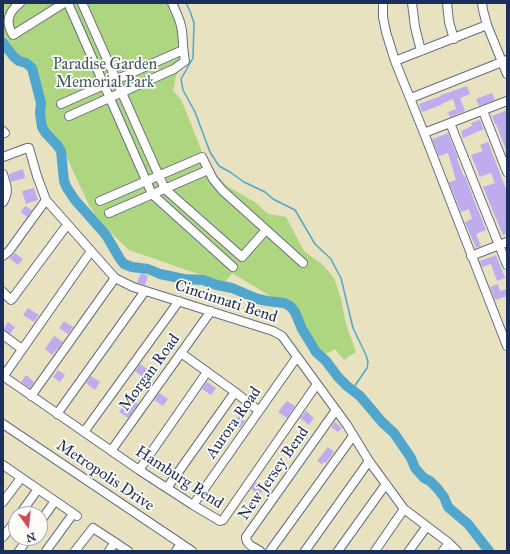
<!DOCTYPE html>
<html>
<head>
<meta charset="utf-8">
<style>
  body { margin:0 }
  #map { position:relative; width:510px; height:554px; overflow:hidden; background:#e8e2c0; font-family:"IM FELL Great Primer",serif }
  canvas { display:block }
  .frame { position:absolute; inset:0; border:4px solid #1b2f5e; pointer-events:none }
  .north { position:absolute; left:8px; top:506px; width:40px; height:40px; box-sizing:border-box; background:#fdfcf7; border:1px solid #a3aaba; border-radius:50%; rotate:165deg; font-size:11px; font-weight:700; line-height:16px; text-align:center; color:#1b2f5e }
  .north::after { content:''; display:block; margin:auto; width:14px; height:18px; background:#d1495b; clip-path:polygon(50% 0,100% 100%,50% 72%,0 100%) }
</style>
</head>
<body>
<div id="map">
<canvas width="510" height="554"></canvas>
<div class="frame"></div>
<div class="north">N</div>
</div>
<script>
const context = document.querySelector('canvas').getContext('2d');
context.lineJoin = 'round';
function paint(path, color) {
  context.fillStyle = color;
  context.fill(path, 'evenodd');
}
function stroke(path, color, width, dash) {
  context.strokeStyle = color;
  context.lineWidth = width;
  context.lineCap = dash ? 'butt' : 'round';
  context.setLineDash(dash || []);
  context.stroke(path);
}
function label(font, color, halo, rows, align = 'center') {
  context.font = font + ' "IM FELL Great Primer",serif';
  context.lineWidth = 3.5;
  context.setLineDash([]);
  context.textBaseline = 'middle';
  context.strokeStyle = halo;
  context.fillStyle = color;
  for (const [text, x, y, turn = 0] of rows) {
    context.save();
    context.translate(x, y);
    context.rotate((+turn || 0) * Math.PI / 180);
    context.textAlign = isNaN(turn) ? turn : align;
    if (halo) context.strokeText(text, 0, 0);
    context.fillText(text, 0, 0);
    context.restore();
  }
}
paint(new Path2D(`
  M3,3l2,2 4,-2h167l11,27 -1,27 -10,19 -3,15 8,8 21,53 10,18 15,16 29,17 12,11 18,3 18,34 19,14 11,13 7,21 5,25 10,28 -12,8 -9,-11 -11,6 -16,-19 -7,-11 -7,-21 -6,-4 -18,-4 -38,-23 -8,10 -95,-33 -30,-29 -10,-16 -21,-45 -7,-17 -11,-14 -5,3 -4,-11 -1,-8 1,-10 -9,-35 -6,-5 -7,-2 -5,-4 -11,-14z`), '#aed580');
stroke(new Path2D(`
  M186,3l4,8 4,12 -1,35 -12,21 2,11 12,22 15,40 9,14 11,6 14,10 21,10 8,7 22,11 20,34 16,15 4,8 6,11 12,50 13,27 2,7 -1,6 -15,22`), '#50a6cd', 1.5);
stroke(new Path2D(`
  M3,43l11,14 5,4 7,2 6,5 9,35 -1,10 2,14 3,5 12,13 4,6 3,30 3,7 8,12 31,35 14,24 4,5 8,3 16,2 12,5 24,5 19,1 14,5 15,3 26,11 9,2 17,2 6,3 5,6 7,17 14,23 10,9 12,16 9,9 13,10 22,26 12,11 17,25 4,10 9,10 6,3 7,7 7,9 4,10 20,17 21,27`), '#50a6cd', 10);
paint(new Path2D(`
  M467,86l3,8 -10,4 5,13 -15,6 -2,-5 8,-3 -3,-10 -12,5v1l-19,7 -3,-8 22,-8v-1z
  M492,93l3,7 -16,6 -3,-7z
  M507,110v42l-11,-28h-1l-3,-8z
  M480,120l4,9 -21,9 -2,-7 11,-5 -1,-3z
  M448,133l10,25 -1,1 7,18 1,-1 9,24 12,30 -10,4 5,12 -5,2 -11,-26 7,-3 -3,-10 -8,3 -12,-30 7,-2 -8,-27 -9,3 -7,-17z
  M488,142l19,50v41l-4,2 -20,-48 12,-4 -4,-10 -11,4 -9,-22 12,-4 -3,-6z
  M23,169l2,9 -14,4 -2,-8z
  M34,188l4,12 -12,4 -4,-13z
  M25,206l7,4 -5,7 -6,-5z
  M15,253l8,6 -5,6 -9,-7z
  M496,255l9,23 -8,3 -6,-17 -9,3 -2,-6z
  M141,273l7,3 -3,9 -8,-2z
  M498,284l2,7 7,-2v7l-12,4 -5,-13z
  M28,308l11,7 -5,7 -11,-7z
  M64,321l9,6 -5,7 -9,-6z
  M8,322l7,5 -5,7 -7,-4z
  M54,336l9,6 -11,13 -7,-6z
  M140,364l9,6 -6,7 -8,-6z
  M58,370l7,5 -5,7 -7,-5z
  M26,375l8,7 -4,6 -9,-6z
  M91,376l9,6 -5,8 -9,-7z
  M207,382l9,6 -5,7 -9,-6z
  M159,393l9,6 -5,7 -9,-6z
  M130,397l8,7 -10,14 -9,-6z
  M287,401l8,5 -8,12 -9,-6z
  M306,411l8,7 -5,7 -9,-7z
  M239,416l6,5 -5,7 -7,-5z
  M335,422l7,6 -4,4 -7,-5z
  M328,447l6,5 -8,11 -2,-1 -2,2 -5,-3z
  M256,482l8,7 -5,6 -8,-6z`), '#bfacef');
const minor = new Path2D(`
  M20,3c-12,9 -15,19 -7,32l51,-32
  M68,3l84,191 81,73
  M82,3l77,173 6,13 77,68 24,-27
  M383,3v14l3,15 9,29 29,72 83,213
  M412,3l3,24 6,24
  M447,3l2,19 5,17
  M482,3l1,7 4,15 20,49
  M395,61l92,-36
  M411,98l96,-38
  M61,104l122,-54
  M483,111l24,61
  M69,116l105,-47 11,-8c-2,-10 -2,-20 -3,-30 -1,-10 -6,-19 -10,-28
  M450,123l57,142
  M3,131l2,2
  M424,133l83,-32
  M3,157l24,-9h2l8,28 9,24 69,78 18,9 140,44 9,5 65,89 22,36 35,48 45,34 8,8
  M3,174c3,11 7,17 0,28
  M100,201l102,-44 11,22 9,11 81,73
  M109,213l99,-43
  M3,256l6,-5 37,-51
  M471,256l36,-14
  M3,292l8,8 1,-1 55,-74
  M3,335l19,14
  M181,353l54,39 24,19
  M3,376l136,94 54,35 27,16 3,-1 94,-136
  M3,377l88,-126
  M31,396l84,-118
  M57,414l88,-123
  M3,424l189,127
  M84,432l95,-131
  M111,451l100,-140
  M3,465l74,51
  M139,470l68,-98
  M167,488l68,-96
  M3,502l18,-24
  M193,505l104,-148
  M20,514l18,-25
  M40,522l15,-21
  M3,537l13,-17
  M19,551l9,-13
  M46,551l27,-37
  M75,551l18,-23 35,23
  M109,551l6,-9
  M176,551l5,-7
  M260,551c-6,-4 -14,-6 -14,-14l90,-127
  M270,551l83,-115
  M305,551l64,-90
  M338,551l48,-67
  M375,551l29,-42
  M409,551l18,-25
  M443,551l6,-8`);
stroke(minor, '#636e80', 10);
stroke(minor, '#fff', 8);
label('16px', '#405866', '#fdfcf7', [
  ["Paradise Garden",105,65],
  ["Memorial Park",105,83]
]);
label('16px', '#1b2f5e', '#fdfcf7', [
  ["Cincinnati Bend",226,302,18],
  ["Morgan Road",150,373,-54],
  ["Aurora Road",234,423,-55],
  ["New Jersey Bend",274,474,-55],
  ["Metropolis Drive",105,476,34],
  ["Hamburg Bend",179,478,33]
]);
</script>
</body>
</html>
